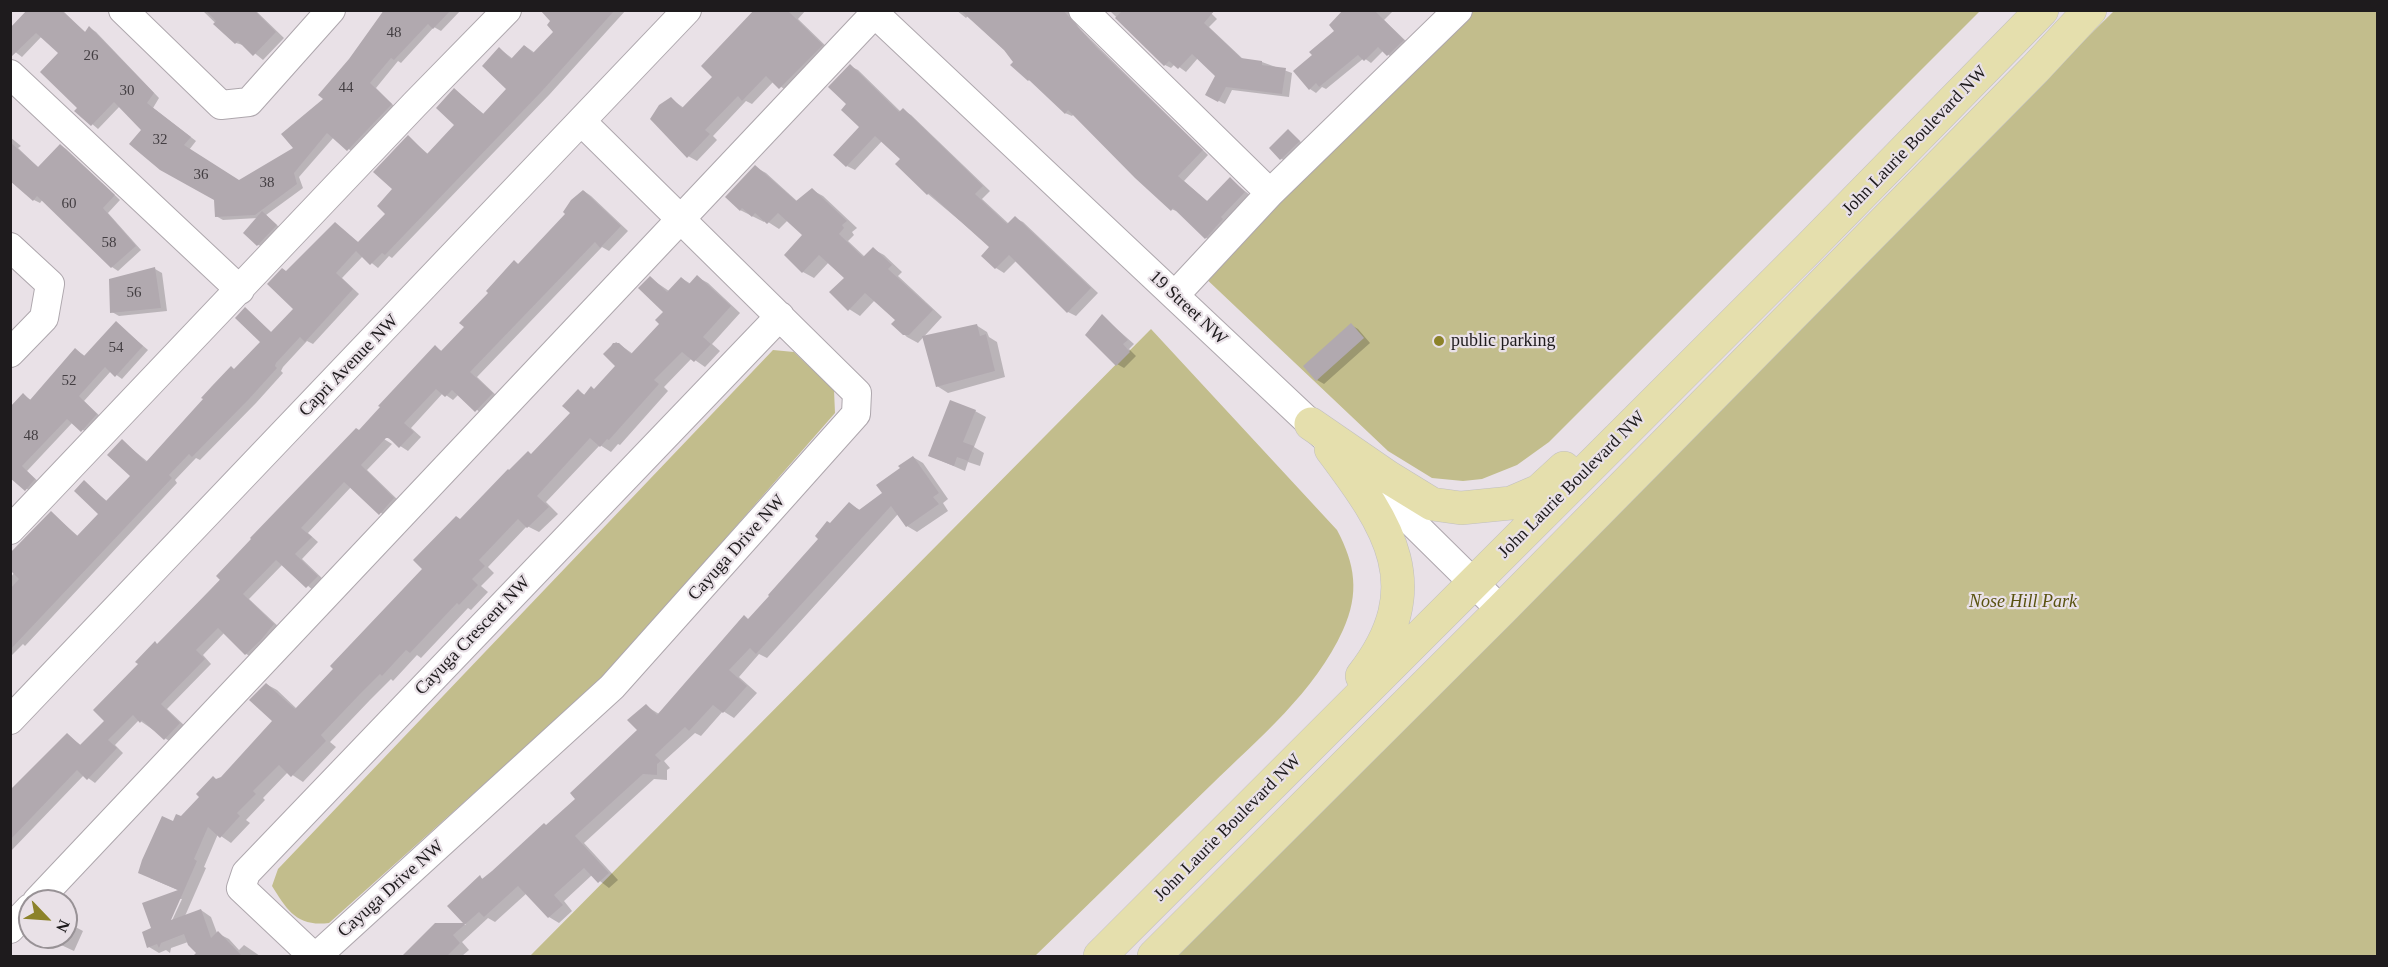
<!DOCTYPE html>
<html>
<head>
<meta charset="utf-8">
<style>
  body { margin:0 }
  #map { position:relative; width:2388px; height:967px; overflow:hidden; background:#e9e1e7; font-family:Georgia,serif }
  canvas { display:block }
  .frame { position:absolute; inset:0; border:12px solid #1e1b1d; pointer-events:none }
  .north { position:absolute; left:18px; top:889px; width:60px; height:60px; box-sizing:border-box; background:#e9e1e7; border:2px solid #989296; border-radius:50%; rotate:115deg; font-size:16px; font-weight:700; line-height:24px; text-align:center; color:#1e1b1d }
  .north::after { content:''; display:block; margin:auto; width:21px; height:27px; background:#8c822a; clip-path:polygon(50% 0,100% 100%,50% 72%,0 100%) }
</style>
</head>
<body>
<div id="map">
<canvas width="2388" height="967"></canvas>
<div class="frame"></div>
<div class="north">N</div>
</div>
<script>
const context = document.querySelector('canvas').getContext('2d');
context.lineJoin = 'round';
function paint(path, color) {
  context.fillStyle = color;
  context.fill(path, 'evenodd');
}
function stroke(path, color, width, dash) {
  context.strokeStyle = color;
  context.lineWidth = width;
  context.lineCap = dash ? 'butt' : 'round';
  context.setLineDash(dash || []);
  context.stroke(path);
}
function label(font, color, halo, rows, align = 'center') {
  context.font = font + ' Georgia,serif';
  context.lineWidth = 4.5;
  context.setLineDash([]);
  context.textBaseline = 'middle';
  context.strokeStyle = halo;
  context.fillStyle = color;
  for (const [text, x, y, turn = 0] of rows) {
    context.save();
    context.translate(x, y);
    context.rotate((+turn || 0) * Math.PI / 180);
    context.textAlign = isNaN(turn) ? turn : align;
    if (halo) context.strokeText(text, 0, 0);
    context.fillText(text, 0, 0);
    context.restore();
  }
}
paint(new Path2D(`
  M1467,11h513l-431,431 -32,23 -35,14 -19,2 -31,-3 -44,-27 -188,-178z
  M2114,11h263v945h-1205l763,-769z
  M1151,329l186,201c18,34 23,63 6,100 -28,62 -84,108 -132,155 -59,57 -117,114 -176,171h-505z
  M773,350l21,2 40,38 1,23 -229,262 -277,248c-32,4 -42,-13 -57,-37l6,-17z`), '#c2bd8c');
paint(new Path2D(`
  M25,10h37l24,23 4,-5 6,4 63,66 -6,10 43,33 -7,9 50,32 56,-34 30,-49 80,-89h56l-20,21 -7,-4 -33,36 -3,-2 -22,27 21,21 -42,45 -21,-17 -35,40 4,11 -37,27 13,12 -18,19 -3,-1v-27l-35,2 -7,-4v-17l-96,-93 -22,23 -21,-18 2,-3 -19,-55 -18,-17 -20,21 -12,-9 16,-36z
  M202,10h53l29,28 -21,22 -17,-14 -10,-3z
  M542,10h84l-77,85 -157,163 -3,-2 -11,12 -15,-12 -21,22 17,16 -46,50 -6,-3 -24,26 -2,4 2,2 -27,30 -56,57 -4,-2 -21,22 2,3 -152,163 -2,-2 -13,13v-78l41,-66 28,24 22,-23 -17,-32 24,20 24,-26 -10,-35 26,21 114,-120 -17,-33 27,24 23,-24 -7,-37 47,-48 24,19 28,-29 21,-77 20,17 28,-29 -2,-35 31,25 23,-26 -8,-40 13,10 12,-13 10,7 21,-21 -3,-11z
  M756,10h50l-8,9 32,31 -41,43 -15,-12 -22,23 -6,-3 -33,35 4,4 -20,21 -9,-5 -17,-57 13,9 30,-31z
  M956,10h110l7,7 5,10 130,128 -24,26 24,21 22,-23 21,17 -39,45 -6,-3 -27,-26 -8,-3 -97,-95 -2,2 -7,-3 -29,-29 -7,-4 -16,-15 3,-4 -48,-45 -2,2z
  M1109,10h99l9,9 -8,8 35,33 18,2 30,11 -3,24 -57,-7 -7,14 -18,-9 10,-20 -19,-17 -12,14 -11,-8 -4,4 -6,-3z
  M1346,10h48l-10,10 25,24 -15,15 -11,-8 -12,12 -7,-5 -38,31 -4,-2 -6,6 -6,-4 4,-33 23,-25z
  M850,66l8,4 43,42 2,-2 8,5 79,76 -8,8 27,25 6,-6 8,4 75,71 -22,23 -8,-4 -51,-52 -13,13 -8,-5 -13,-12 8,-9 -63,-53 -31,-30 5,-5 -20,-18 -27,29 -8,-4 14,-39 -13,-23z
  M1288,130l14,13 -18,17 -3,-1z
  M10,137l11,9 -3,2 21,20 21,-23 6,4 54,51 -12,13 33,37 -23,21 -6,-4 -69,-68 -3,4 -6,-3 -24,-22z
  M755,167l11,6 32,29 14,-12 11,6 34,32 -5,4 2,3 -6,6 17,16 8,-8 11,6 18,17 -4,4 44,41 -24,26 -11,-6 -14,-13 4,-4 -22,-20 -15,16 -11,-7 -3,-31 -17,-16 -15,16 -11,-6 -17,-17 18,-20 -16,-15 -9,9 -14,-9 -1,2 -24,-12z
  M584,191l7,5 37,35 -19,20 -7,-4 -125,130 22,21 -16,17 -24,-21 -6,6 -10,-7 -32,35 10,9 -13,14 -28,-18 -1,3 13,8 -25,26 34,33 -14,15 -36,-31 -43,46 10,9 -16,17 23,22 -10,11 -32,-28 -34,35 32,30 -27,29 -8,-4 -21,-22 -22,23 8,9 -44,45 20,19 -15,15 -33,-23 -24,25 8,8 -28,30 -11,-8 -74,77v-54l57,-63 15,11 24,-25 52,-76 202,-213 75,-85 8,5 23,-25 49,-65 4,3 49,-51z
  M155,269l7,4 5,38 -48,5 -7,-4z
  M697,277l11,6 32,30 -28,31 8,7 -15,16 -13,-9 -28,29 4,4 -48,54 -2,-1 -7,8 -11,-7 -54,57 12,12 -19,18 -12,-6 -39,41 6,6 -13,13 7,6 -17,18 -3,-2 -47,50 -4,-3 -24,26 -2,-2 -21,21 -40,42 6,5 -33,35 -15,-10 -25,26 2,2 -19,20 4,3 -19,20 -13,-9 -14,33 2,1 -21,48 16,-6 10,7 6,16 12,6 10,11 5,-5 16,11h-59l-13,-14 -17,6 -1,5 -4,-3 -7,3 -10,-6 4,-18 27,-38 -30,-13 24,-55 48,-45 52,-57 -8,-37 11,6 20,19 127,-140 37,-49 49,-48 22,-17 40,-42 6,-22 7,4 10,-5 22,-24 -12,-12 11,-12 17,12 28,-30 4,-13 -15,-33 19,13 12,-13 10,6zM178,899h4l-13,28 -3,-1z
  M1102,316l32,28 -5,5 7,7 -12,12 -7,-4z
  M116,323l32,27 -26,29 -11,-8 -27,30 19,18 -15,15 -15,-12 -46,49 14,13 -9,9 -22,-18 13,-80 8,5 45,-50 9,6z
  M976,325l11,7 2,5 8,5 8,35 -57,16 -11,-7z
  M1351,325l7,4 12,14 -46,41 -7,-4z
  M975,411l11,6 -12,30 10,6 -4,13 -12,-4 -3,9 -35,-15z
  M913,457l10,6 25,36 -5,4 5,8 -31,21 -10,-6 -9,-12 -131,144 -8,-4 -20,23 18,16 -23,25 -11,-7 -22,25 -6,-3 -31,28 6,7 -3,2v10l-13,-1 -70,64 34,37 -9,8 -17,-13 -28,26 8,10 -13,12 -10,-6 -22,-24 -32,29 -7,-4 -26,24 7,8 -7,6h-58l31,-31h31l-17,-19 31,-29 4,3 93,-81 62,-69 7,-24 13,8 91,-94 99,-116 11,6 24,-16 18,-25z
  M66,922l17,9 -9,20 -30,-14h22z`), '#0003');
paint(new Path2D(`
  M27,10h34l24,22 4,-6 65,67 -7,10 44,34 -7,8 55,35 54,-32 -12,-14 42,-35 -5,-4 31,-36 35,-49h67l-18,19 -5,-5 -34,36 -3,-2 -21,25 22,21 -45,47 -20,-18 -33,40 3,11 -42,31 -40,2 -1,-17 -54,-30 -31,-26 12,-14 -27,-28 -23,24 -17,-15 3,-3 -37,-36 18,-19 -22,-20 -26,25v-30z
  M205,10h49l22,22 -23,24 -15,-15 -3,3 -22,-20 3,-3z
  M540,10h75l-73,81 -157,164 -3,-2 -12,12 -14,-14 -20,22 17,16 -48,53 -5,-5 -24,26 -1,3 2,2 -28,31 -57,58 -3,-3 -20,21 3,3 -162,172v-61l9,-10 -9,-9v-17l41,-42 26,25 21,-22 -24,-23 10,-11 22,21 24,-25 -23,-21 15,-16 24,23 57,-63 -2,-1 11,-12 19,-20 3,3 26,-27 -25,-24 10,-11 26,25 22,-23 -26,-25 15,-16 4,3 49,-49 23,20 27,-28 -8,-8 15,-17 -19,-17 35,-37 19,19 27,-29 -18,-17 18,-20 29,26 23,-25 -24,-23 17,-19 12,12 13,-14 9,8 20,-21 -6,-7 3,-4z
  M754,10h33l36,35 -44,44 -13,-13 -24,25 -4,-5 -33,34 5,4 -23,24 -37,-39 9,-14 12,-8 11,11 30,-31 -11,-11z
  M960,10h103l33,37 107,103 -25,26 29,25 23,-24 15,15 -24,25 2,2 -18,20 -32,-31 -2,3 -36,-33 -67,-68 -3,4 -36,-34 -1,1 -18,-16 3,-3 -9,-12z
  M1123,10h92l-11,13 37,35 21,3v4l24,3 -4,26 -56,-7 -8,15 -13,-7 10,-19 -23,-22 -14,15 -9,-8 -5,5 -49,-48z
  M1343,10h31l30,30 -17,16 -9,-9 -14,14 -6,-6 -39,32 -3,-4 -7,7 -16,-19 19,-16 -3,-3 25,-21 -5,-6z
  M850,64l49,48 4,-4 80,78 -8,8 32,30 8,-8 76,72 -24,25 -58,-58 -14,14 -14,-13 8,-9 -60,-54 -2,2 -32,-31 5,-5 -25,-23 -29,31 -13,-12 26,-28 -18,-17 5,-6 -18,-17z
  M1288,129l12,12 -20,19 -11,-12z
  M10,142l28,25 22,-23 55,51 -12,13 33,38 -25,22 -74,-72 -4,5 -23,-20z
  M755,165l41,36 16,-13 35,33 -5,4 2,3 -5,6 24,23 10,-10 19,18 -4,4 45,41 -24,25h-6l-12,-11 4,-4 -30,-27 -17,18 -19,-19 15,-14 -25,-23 -17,18 -18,-18 18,-20 -24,-22 -11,11 -12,-11 -3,4 -10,-9 -2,3 -15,-14z
  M583,190l38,36 -21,22 -5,-6 -125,130 23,21 -18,19 -23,-22 -7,7 -9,-8 -32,34 10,9 -15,16 -10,-10h-3l-25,27 33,33 -15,17 -35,-33 -43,46 11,9 -17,17 23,22 -12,12 -30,-28 -33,34 31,30 -13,16 -16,15 -27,-27 -22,22 9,9 -44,45 19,19 -16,17 -22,-20 -2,3 -7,-8 -25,25 9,8 -30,32 -10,-10 -67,70v-50l57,-57 13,12 24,-24 -11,-11 45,-46 -3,-2 20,-21 2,3 63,-64 -4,-4 35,-37 -1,-1 106,-110 3,2 21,-23 -2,-1 57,-61 6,6 23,-24 -5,-4 29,-30 -2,-2 28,-31 4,4 47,-50 -2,-2 8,-12z
  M262,211l15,14 -20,21 -14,-13z
  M155,267l6,41 -51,5 -1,-34z
  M697,275l34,31 -28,31 8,7 -17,18 -12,-10 -28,28 5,4 -50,56 -2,-1 -7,8 -10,-9 -53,58 12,11 -22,21 -9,-9 -39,41 6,6 -13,13 6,6 -19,20 -2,-2 -47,50 -4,-3 -24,26 -2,-2 -20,20 -39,41 5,6 -35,36 -12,-12 -26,26 3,3 -19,19 3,3 -20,22 -12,-11 -14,32 3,2 -26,59 30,-11 10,29 7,-7 25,26h-51l4,-4 -8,-8 -4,-11 -23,9 -2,5 -2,-4 -10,4 -5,-16 9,-4 -9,-25 36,-13 -40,-17 4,-13 20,-44 11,5 3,-7 5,2 18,-19 -3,-3 17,-18 3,3 5,-2 51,-56 -23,-21 17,-17 29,26 38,-40 -3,-3 92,-97 -9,-9 43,-44 4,3 48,-50 1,1 19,-19 3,3 39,-41 -8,-7 16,-17 6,6 7,-9 3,3 21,-23 -12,-12 8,-8 2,-3h6l12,11 28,-30 -4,-4 8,-8 -25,-24 12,-12 17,16 14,-15 8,7z
  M1102,314l26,26 -5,4 7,8 -14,14 -31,-31z
  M116,321l27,25 -28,31 -10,-10 -26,29 18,18 -16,18 -14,-13 -45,47 13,13 -10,12 -15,-13v-71l13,-14 7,7 45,-52 9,8z
  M1351,323l13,15 -48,43 -13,-15z
  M977,324l3,12 6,-2 9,37 -59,16 -14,-51z
  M950,400l26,10 -13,32 11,4 -6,15 -11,-4 -3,9 -26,-10z
  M913,456l26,37 -6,4 6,7 -33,23 -15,-21 -135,148 -6,-6 -21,22 18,16 -24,27 -10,-8 -24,26 -4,-4 -30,28 6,6 -4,3v11l-14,-1 -68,62 34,37 -11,10 -14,-15 -30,27 9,10 -15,13 -30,-32 -34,31 -5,-5 -26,23 7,8 -14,14h-45l34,-34h28l-16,-17 33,-31 2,4 10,-8 52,-48 2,2 29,-26 -5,-6 67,-63 -10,-10 19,-16 11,11 87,-100 4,4 21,-23 -1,-1 50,-56 -3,-3 12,-15 3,2 19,-21 10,8 23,-17 -6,-8 24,-17 -2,-2z`), '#b1a9af');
const minor = new Path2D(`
  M123,10l98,95 28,-3 82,-92
  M871,10l457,430
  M1083,10l187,183
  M10,74l230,216
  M10,247l40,37 -6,34 -34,35
  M1175,295l95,-102 188,-183
  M1357,468l144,142
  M10,530l405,-426 92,-94
  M10,720l677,-710
  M37,901l841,-891
  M10,929l20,-21
  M313,956l-72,-68 5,-15 534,-557
  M317,956l295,-269 244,-273 1,-21 -275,-271`);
const major = new Path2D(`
  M1311,424l77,53 44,27 29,4 50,-5 28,-12 25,-23
  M1331,449c58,77 100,138 31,227
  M1100,956l708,-707 234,-239
  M1154,956l347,-346 534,-541 55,-59`);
stroke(minor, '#aea7ad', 30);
stroke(major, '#c0bfc0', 34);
stroke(minor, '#fff', 28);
stroke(major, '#e5dfad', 33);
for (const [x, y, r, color] of [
  [1439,341,6,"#8c822a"]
]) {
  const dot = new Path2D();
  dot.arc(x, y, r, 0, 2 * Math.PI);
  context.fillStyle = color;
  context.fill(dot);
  stroke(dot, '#e9e1e7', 2);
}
label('15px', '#433e42', null, [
  ["48",394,33],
  ["26",91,56],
  ["44",346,88],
  ["30",127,91],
  ["32",160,140],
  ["36",201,175],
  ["38",267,183],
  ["60",69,204],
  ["58",109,243],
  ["56",134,293],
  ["54",116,348],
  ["52",69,381],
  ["48",31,436]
]);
label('18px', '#1e1b1d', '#e9e1e7', [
  ["John Laurie Boulevard NW",1915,141,-46],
  ["19 Street NW",1188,308,43],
  ["Capri Avenue NW",349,366,-46],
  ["John Laurie Boulevard NW",1572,485,-45],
  ["Cayuga Drive NW",737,548,-48],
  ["Cayuga Crescent NW",473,636,-46],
  ["John Laurie Boulevard NW",1228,828,-45],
  ["Cayuga Drive NW",391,889,-42]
]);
label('18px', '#1e1b1d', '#e9e1e7', [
  ["public parking",1451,341]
], 'left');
label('italic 18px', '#595210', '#e9e1e7', [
  ["Nose Hill Park",2023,602]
]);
</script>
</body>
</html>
